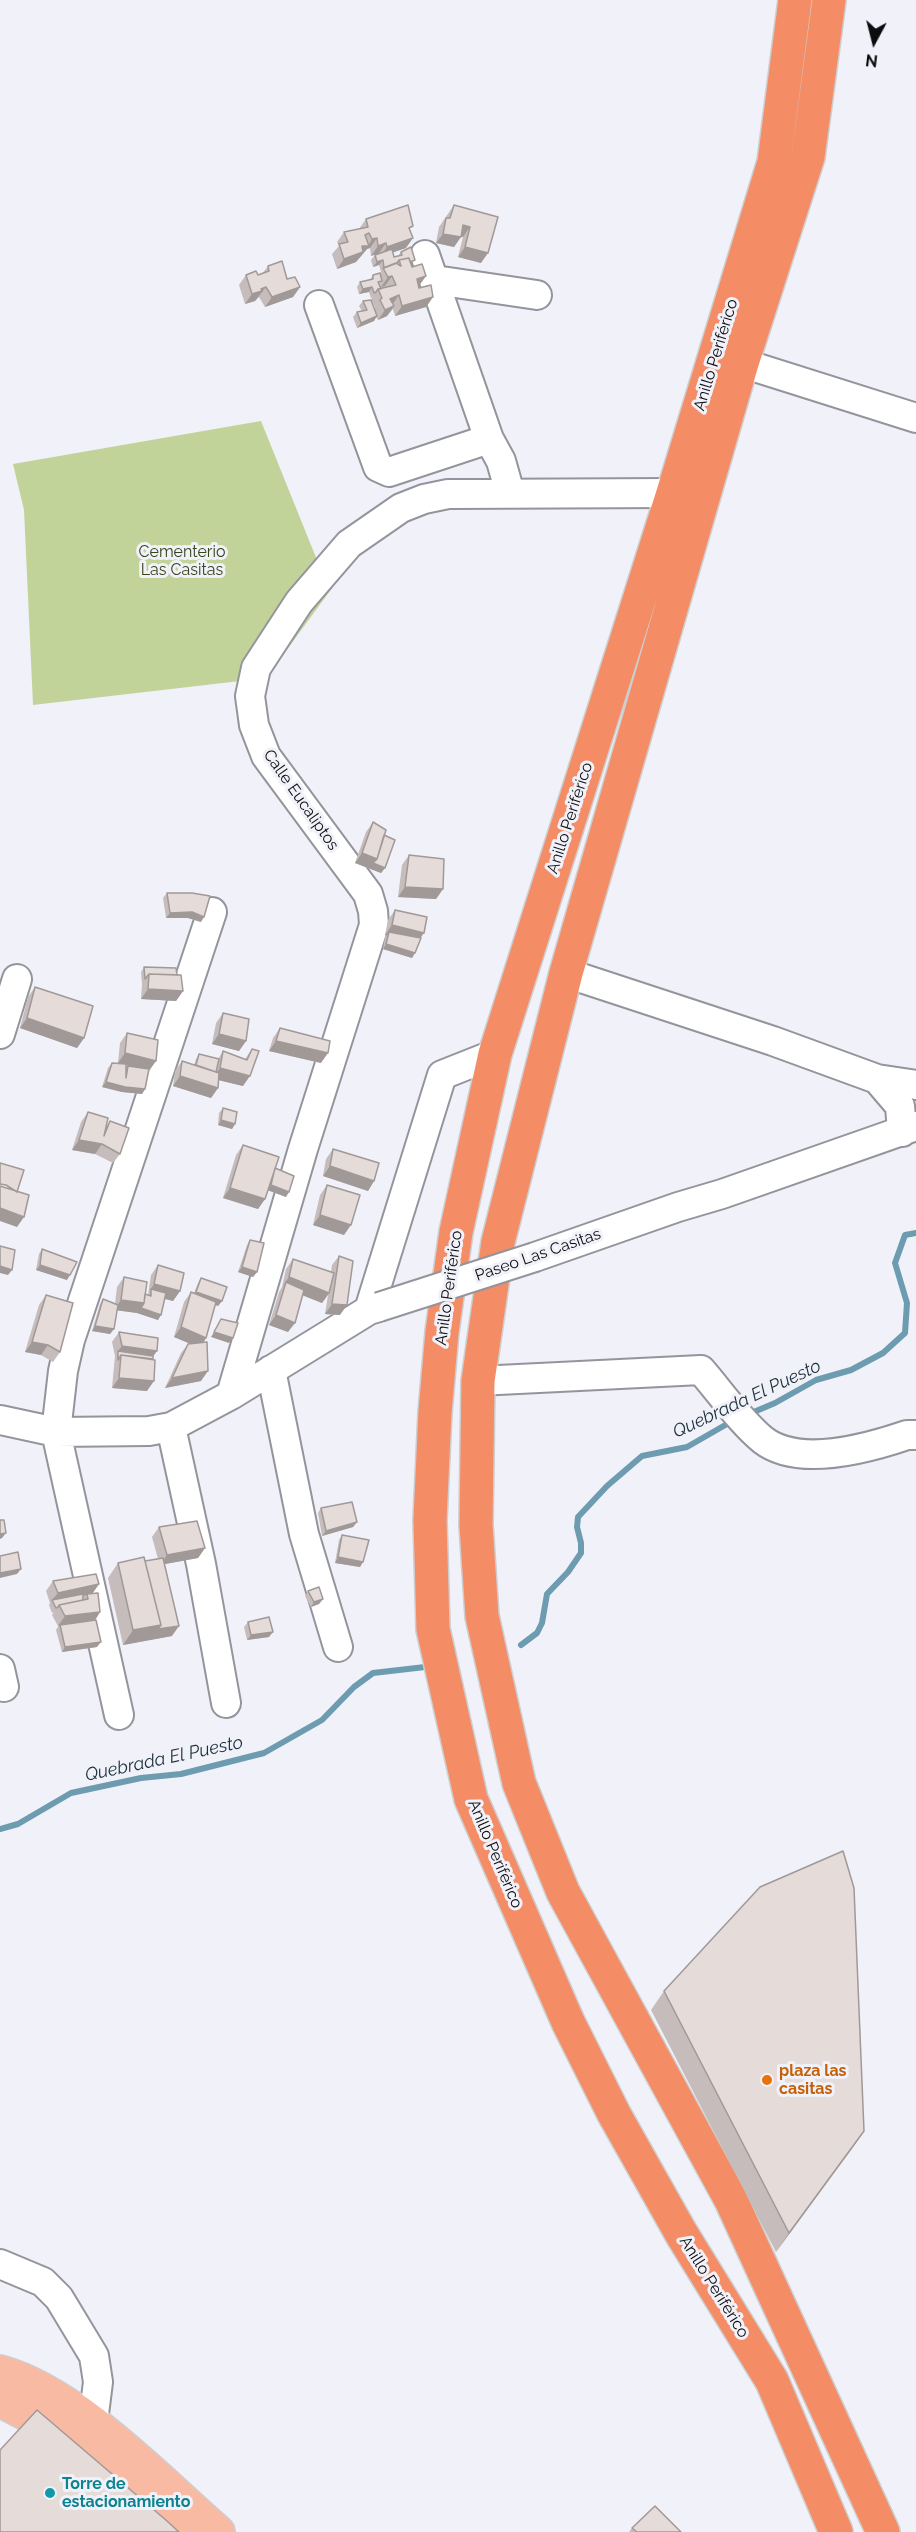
<!DOCTYPE html>
<html>
<head>
<meta charset="utf-8">
<style>
  body { margin:0 }
  #map { position:relative; width:916px; height:2532px; overflow:hidden; background:#f1f1f9; font-family:Raleway,sans-serif }
  canvas { display:block }
  .north { position:absolute; left:844px; top:12px; width:60px; height:60px; -webkit-text-stroke:4px #f1f1f9; paint-order:stroke; rotate:187deg; font-size:16px; font-weight:700; line-height:24px; text-align:center; color:#0c0c0f }
  .north::after { content:''; display:block; margin:auto; width:21px; height:27px; background:#0c0c0f; clip-path:polygon(50% 0,100% 100%,50% 72%,0 100%) }
</style>
</head>
<body>
<div id="map">
<canvas width="916" height="2532"></canvas>
<div class="north">N</div>
</div>
<script>
const context = document.querySelector('canvas').getContext('2d');
context.lineJoin = 'round';
function paint(path, color) {
  context.fillStyle = color;
  context.fill(path, 'evenodd');
}
function stroke(path, color, width, dash) {
  context.strokeStyle = color;
  context.lineWidth = width;
  context.lineCap = dash ? 'butt' : 'round';
  context.setLineDash(dash || []);
  context.stroke(path);
}
function label(font, color, halo, rows, align = 'center') {
  context.font = font + ' Raleway,sans-serif';
  context.lineWidth = 6;
  context.setLineDash([]);
  context.textBaseline = 'middle';
  context.strokeStyle = halo;
  context.fillStyle = color;
  for (const [text, x, y, turn = 0] of rows) {
    context.save();
    context.translate(x, y);
    context.rotate((+turn || 0) * Math.PI / 180);
    context.textAlign = isNaN(turn) ? turn : align;
    if (halo) context.strokeText(text, 0, 0);
    context.fillText(text, 0, 0);
    context.restore();
  }
}
paint(new Path2D(`
  M261,421l58,144 19,15 -72,98 -233,27 -9,-195 -11,-46z`), '#c2d399');
stroke(new Path2D(`
  M749,1414l26,-11 41,-23 35,-10 32,-17 22,-20 2,-30 -12,-40 10,-28 11,-2
  M521,1645l16,-12 5,-10 5,-29 21,-22 13,-19v-10l-4,-16 1,-10 29,-31 35,-30 45,-9 47,-27
  M0,1829l18,-5 53,-31 70,-15 40,-4 83,-21 58,-33 32,-33 19,-14 52,-6`), '#6d9bb0', 6);
const minor = new Path2D(`
  M425,255l64,184 12,22 9,32
  M435,280l102,15
  M319,305l59,162 11,5 100,-33
  M742,363l174,55
  M566,973l207,68 104,38 39,6
  M0,1034l17,-55
  M877,1079l23,27 2,26
  M535,1257l143,-50 44,-13 194,-68
  M369,1310l73,-235 53,-21
  M271,1370l33,164 34,113
  M478,1381l223,-11c19,22 40,52 62,70 36,28 106,8 144,-5h9
  M231,1395l72,-246 71,-224 -1,-14 -5,-17 -102,-138 -12,-31 -4,-29 6,-28 43,-66 50,-58 52,-36 23,-9 24,-5 225,-1
  M0,1420l56,12 93,-1 22,-4 60,-32 138,-85 10,-3
  M171,1427l30,137 25,139
  M0,1669l4,18
  M119,1715l-63,-283 7,-61 7,-31 142,-428
  M0,2264l43,18 16,16 35,58 4,26 -5,40`);
const major = new Path2D(`
  M0,2372c76,21 158,108 218,160
  M0,2400l46,24 36,23 92,85`);
const highway = new Path2D(`
  M795,0l-21,162 -101,331 -178,561 -39,178 -14,100 -7,80 -5,108 3,109 38,170 97,223 46,92 67,119 91,148 64,151
  M829,0l-21,157 -66,206 -176,610 -68,269 -20,139 -2,144 6,91 37,167 44,109 168,308 152,332`);
stroke(minor, '#94949c', 32);
stroke(major, '#cececf', 36);
stroke(highway, '#cececf', 36);
stroke(minor, '#fff', 28);
stroke(major, '#f8baa3', 33);
stroke(highway, '#f48c66', 33);
const minorBridge = new Path2D(`
  M379,1307l156,-50`);
stroke(minorBridge, '#94949c', 32, []);
stroke(minorBridge, '#fff', 28);
paint(new Path2D(`
  M454,205l44,12 -17,46 -23,-6 5,-20 -2,-1 -7,11 -18,-4 3,-16z
  M366,219l44,11 -4,18 -13,4 1,5 4,-1 3,-4 10,13 8,23 14,9 -7,10 -31,9 -2,-7 -6,7 -9,4 -2,-3 -2,4 -17,7 -4,-11 4,-5 5,-1 -3,-5 4,-5 11,7 1,-1 -4,-8 2,-2 -2,1 -2,-6 -10,2 -2,-7 3,-5 10,-2 3,-5 7,-2 1,-1 -2,-7 -6,2 -2,-7 4,-5 4,-2 -8,3 -1,-8 -3,1 -11,13 -19,7 -5,-15 7,-8 -2,-4 7,-10 15,-3z
  M268,266l32,21 -7,10 -28,10 -6,-10 -4,4 -10,3 -6,-19 7,-10h12l4,-1z
  M373,822l11,13 1,33 -4,5 -26,-10 11,-31z
  M409,855l34,34 -7,10 -38,-2 4,-32z
  M167,893l34,29 -13,-4h-22l-3,-20z
  M395,910l26,28 -9,20 -29,-9 2,-12 2,-2h-2l3,-15z
  M144,967l39,24 -7,10 -35,-2 1,-15 -1,-12z
  M35,987l49,51 -7,10 -57,-20 8,-31z
  M223,1013l23,28 -7,10 -27,-7 4,-21z
  M280,1028l41,35 -52,-12 4,-13z
  M127,1033l22,38 -4,18 -3,5 -20,-2 -20,-5 6,-19 4,-5h6l2,-20z
  M252,1049l-9,37 -25,-6v8l-7,10 -38,-12 2,-15 7,-10 12,4 2,-6 3,-5 19,5 5,-8 22,8z
  M223,1108l12,16 -3,5 -14,-4 1,-12z
  M88,1112l18,15 4,-6 10,33 -7,9 -18,-9 -23,-4 9,-28z
  M243,1145l32,23 11,29 -18,-7 -3,9 -7,10 -35,-11 13,-43z
  M333,1149l41,32 -6,10 -45,-15 3,-17z
  M327,1185l17,50 -31,-10 7,-30z
  M250,1240l7,32 -4,5 -15,-5 9,-27z
  M42,1249l25,31 -31,-10 3,-16z
  M339,1256l1,59 -15,-1 3,-19 -6,8 -19,-8 -15,37 -19,-7 10,-33 3,-5 4,-18 7,-10 38,13 1,-7z
  M158,1265l22,26 -7,10 -8,-2 -7,21 -21,-7 -20,-3 -3,19 -4,5 -18,-3 8,-27 3,-5 12,5 2,-17 7,-10 21,17 3,1 3,-20z
  M201,1278l21,23 -4,5 -3,-1 -11,37 -3,39 -36,7 16,-35 8,-10 -15,-6 10,-35 7,-10 3,1 4,-10z
  M46,1295l14,57 -7,10 -12,-7 -16,-3 14,-47z
  M119,1332l34,24 -6,35 -35,-3 3,-32 -3,-14z
  M321,1508l36,14 -4,5 -31,9 -4,-23z
  M159,1527l46,21 -7,10 -34,6 8,72 -49,9 -15,-67 10,-15 27,-2 13,-2 -6,-22z
  M342,1535l21,27 -3,5 -25,-4 4,-23z
  M53,1581l46,3 -7,10 8,18 -5,8 2,27 -35,5 -6,-22 3,-5 -1,1 -6,-11 2,-3 -2,1 -3,-8 1,-2 -4,-12z
  M308,1591l15,8 -4,5 -8,3 -6,-11z
  M248,1622l21,15 -22,3 -3,-13z
  M664,1991l200,140 -88,121 -125,-242z
  M632,2528l49,4h-52z`), '#c5bcbb');
paint(new Path2D(`
  M463,225l7,2 -7,10 -7,-2z
  M443,234l18,3 -7,10 -18,-4z
  M377,238l-7,10 -3,1 -11,13 -19,7 7,-10 18,-13h6l4,-7z
  M413,238l-7,10 -26,9 7,-10z
  M386,243l-7,10 -8,3 7,-10z
  M465,247l23,6 -7,10 -23,-6z
  M383,260l-4,5 -6,2 4,-5z
  M392,276l-7,10 -4,1 7,-10z
  M426,276l-7,10 -2,-7z
  M266,287l-11,14 -10,3 7,-10z
  M300,287l-7,10 -28,10 7,-10z
  M372,287l-3,5 -10,2 4,-5z
  M399,295l-7,10 -9,4 7,-10z
  M433,297l-7,10 -31,9 7,-10z
  M394,306l-7,10 -9,4 7,-10z
  M377,316l-3,5 -17,7 4,-5z
  M362,853l15,6 8,9 -4,5 -26,-10z
  M405,887l38,2 -7,10 -38,-2z
  M192,912l12,5 -3,5 -13,-4h-22l4,-5z
  M392,925l32,8 -7,10 -28,-11 -2,3h-2z
  M386,944l29,9 -3,5 -29,-9z
  M148,989l35,2 -7,10 -35,-2z
  M27,1018l57,20 -7,10 -57,-20z
  M219,1034l27,7 -7,10 -27,-7z
  M276,1041l52,12 -7,10 -52,-12z
  M125,1053l31,8 -7,10 -31,-8z
  M220,1068l30,8 -7,10 -29,-7 -1,-2z
  M180,1076l38,12 -7,10 -38,-12z
  M106,1082l39,7 -3,5 -20,-2 -20,-5z
  M221,1120l14,4 -3,5 -14,-4z
  M79,1140l23,4 -7,10 -23,-4z
  M330,1166l44,15 -6,10 -45,-15z
  M271,1185l18,7 -3,5 -19,-7z
  M230,1188l35,11 -7,10 -35,-11z
  M0,1208l24,9 -7,10 -17,-6z
  M320,1215l31,10 -7,10 -31,-10z
  M40,1265l30,10 -3,5 -31,-10z
  M0,1266l12,4 -4,5 -8,-2z
  M242,1267l15,5 -4,5 -15,-5z
  M289,1277l40,16 -7,10 -38,-15 2,-6 -4,5z
  M154,1284l26,7 -7,10 -22,-6v-6z
  M196,1292l26,9 -4,5 -25,-9z
  M121,1300l23,3 17,12 -3,5 -21,-7 -23,-3z
  M332,1304l15,1 -7,10 -15,-1z
  M276,1315l19,8 -7,9 -19,-7z
  M95,1326l19,3 -4,5 -18,-3z
  M181,1327l25,11 -6,10 -26,-11z
  M214,1332l19,6 -4,5 -18,-6z
  M32,1342l16,3 -7,10 -16,-3z
  M122,1346l35,5 -7,10 -32,-10z
  M208,1371l-7,10 -36,7 7,-10z
  M119,1378l35,3 -7,10 -35,-3z
  M357,1522l-4,5 -31,9 4,-5z
  M6,1533l-4,5 -2,1v-5z
  M205,1548l-7,10 -38,7 7,-10z
  M338,1557l25,5 -3,5 -25,-4z
  M21,1569l-4,5 -17,4v-5z
  M99,1584l-7,10 -39,8 -1,-2 6,-7z
  M323,1599l-4,5 -8,3 3,-5z
  M100,1612l-6,10 -36,4 7,-10z
  M161,1625l18,1 -7,10 -49,9 10,-15z
  M273,1632l-4,5 -22,3 4,-5z
  M101,1642l-4,5 -35,5 3,-5z
  M864,2131l-13,19 -75,102 13,-19z`), '#a09998');
const building = new Path2D(`
  M408,205l5,21 -4,2 4,10 -26,9 -1,-4 -8,3 -1,-8 -5,1 -3,-6 -4,2 4,11h-7l1,6 -19,7 -5,-15 9,-2 -4,-10 24,-5 -2,-8z
  M454,205l44,12 -10,36 -23,-6 5,-20 -7,-2 -2,12 -18,-3 3,-16h4z
  M411,247l4,13 -5,2 -1,-4 -10,2 -2,3 -13,5 -1,-8 -6,2 -2,-7 17,-6 2,8 8,-2 -1,-3z
  M409,258l3,9 10,-3 4,12 -9,3 2,9 12,-3 2,12 -31,9 -3,-11 -9,4 4,7 -9,4 -5,-10 2,-2 -4,-9 18,-4 -4,-9 -4,1 -5,-9 13,-5 5,3 -2,-6z
  M282,261l5,18 8,-2 5,10 -28,10 -6,-10 -5,2 1,2 -10,3 -6,-19 10,-4 2,4 11,-4 -1,-5z
  M380,273l2,8 -4,1 3,7h-3l-2,3 -2,1 -2,-6 -9,2 -3,-7 13,-3v-4z
  M371,300l6,16 -16,7 -4,-11 10,-2 -4,-9z
  M373,822l13,8 -9,29 -15,-6z
  M384,835l11,5 -10,28 -12,-5 4,-4z
  M409,855l35,4 -1,30 -38,-2z
  M167,893h25l18,3 -6,21 -12,-5 -22,1z
  M395,910l32,7 -3,16 -32,-8z
  M389,932l32,6 -6,15 -29,-9z
  M144,967l32,1 1,7 -28,-1 -4,5z
  M149,974l32,1 2,16 -35,-2z
  M35,987l58,19 -9,32 -57,-20z
  M223,1013l26,6 -3,22 -27,-7z
  M280,1028l50,13 -2,12 -52,-12z
  M127,1033l31,7 -2,21 -31,-8z
  M252,1049l7,2 -9,25 -30,-8 3,-17 24,9z
  M199,1054l20,5 -3,13 -20,-7z
  M182,1061l37,12 -1,15 -38,-12z
  M112,1063l14,1v14l2,-12 21,3 -4,20 -20,-2 -19,-5z
  M223,1108l14,4 -2,12 -14,-4z
  M88,1112l20,6 -4,18 6,-15 19,7 -9,26 -18,-10 -23,-4z
  M243,1145l36,12 -14,42 -35,-11z
  M333,1149l46,14 -5,18 -44,-15z
  M0,1163l24,7 -7,22 -11,-7 -6,-1z
  M275,1168l19,8 -5,16 -18,-7z
  M327,1185l33,10 -9,30 -31,-10z
  M0,1186l29,9 -5,22 -24,-9z
  M250,1240l14,3 -7,29 -15,-5z
  M0,1246l15,4 -3,20 -12,-4z
  M42,1249l35,13 -7,13 -30,-10z
  M339,1256l14,5 -6,44 -15,-1z
  M293,1259l41,14 -5,20 -40,-16z
  M158,1265l26,8 -4,18 -26,-7z
  M124,1277l23,5 -3,21 -23,-3z
  M201,1278l26,9 -5,14 -26,-9z
  M286,1282l18,8 -9,33 -19,-8z
  M151,1289l15,4 -5,22 -20,-7 3,-5 1,-9 6,2z
  M191,1292l25,10 -10,36 -25,-11z
  M46,1295l27,8 -13,49 -12,-7 -16,-3z
  M103,1299l15,6 -4,24 -19,-3z
  M221,1319l17,4 -5,15 -19,-6z
  M119,1332l39,6 -1,13 -35,-5z
  M207,1342l1,29 -36,7 16,-34z
  M118,1351l35,5v3l-32,-4 -3,5z
  M121,1355l34,5 -1,21 -35,-3z
  M352,1502l5,20 -31,9 -5,-23z
  M0,1520h4l2,13 -6,1z
  M197,1521l8,27 -38,7 -8,-28z
  M342,1535l27,5 -6,22 -25,-5z
  M18,1552l3,17 -21,4v-17z
  M144,1557l17,68 -28,5 -15,-67z
  M163,1558l16,68 -21,3 3,-4 -16,-64z
  M96,1574l3,10 -41,9 -5,-12z
  M319,1587l4,12 -9,3 -6,-11z
  M98,1593l2,19 -35,4 -6,-11 29,-6 -1,-5z
  M83,1594v6l-24,5 -1,2 -2,1 -4,-8z
  M269,1617l4,15 -22,3 -3,-13z
  M96,1620l5,22 -36,5 -5,-22z
  M843,1851l11,37 10,243 -75,102 -125,-242 96,-104z
  M37,2410l130,111 12,11h-179v-82z
  M655,2506l26,26h-44l-5,-4z`);
paint(building, '#e5dbd9');
stroke(building, '#a09998', 1.5);
for (const [x, y, r, color] of [
  [767,2080,6,"#e8710a"],
  [50,2493,6,"#0f9aa8"]
]) {
  const dot = new Path2D();
  dot.arc(x, y, r, 0, 2 * Math.PI);
  context.fillStyle = color;
  context.fill(dot);
  stroke(dot, '#f1f1f9', 2);
}
label('16px', '#0c0c0f', '#f1f1f9', [
  ["Anillo Periférico",716,355,-73],
  ["Calle Eucaliptos",301,800,55],
  ["Anillo Periférico",570,818,-72],
  ["Paseo Las Casitas",538,1255,-19],
  ["Anillo Periférico",449,1288,-82],
  ["Anillo Periférico",495,1854,67],
  ["Anillo Periférico",714,2287,58]
]);
label('16px', '#39431b', '#f1f1f9', [
  ["Cementerio",182,552],
  ["Las Casitas",182,570]
]);
label('bold 16px', '#c56008', '#f1f1f9', [
  ["plaza las",779,2071],
  ["casitas",779,2089]
], 'left');
label('bold 16px', '#0d838f', '#f1f1f9', [
  ["Torre de",62,2484],
  ["estacionamiento",62,2502]
], 'left');
label('italic 18px', '#1b303a', '#f1f1f9', [
  ["Quebrada El Puesto",747,1399,-25],
  ["Quebrada El Puesto",164,1759,-12]
]);
</script>
</body>
</html>
